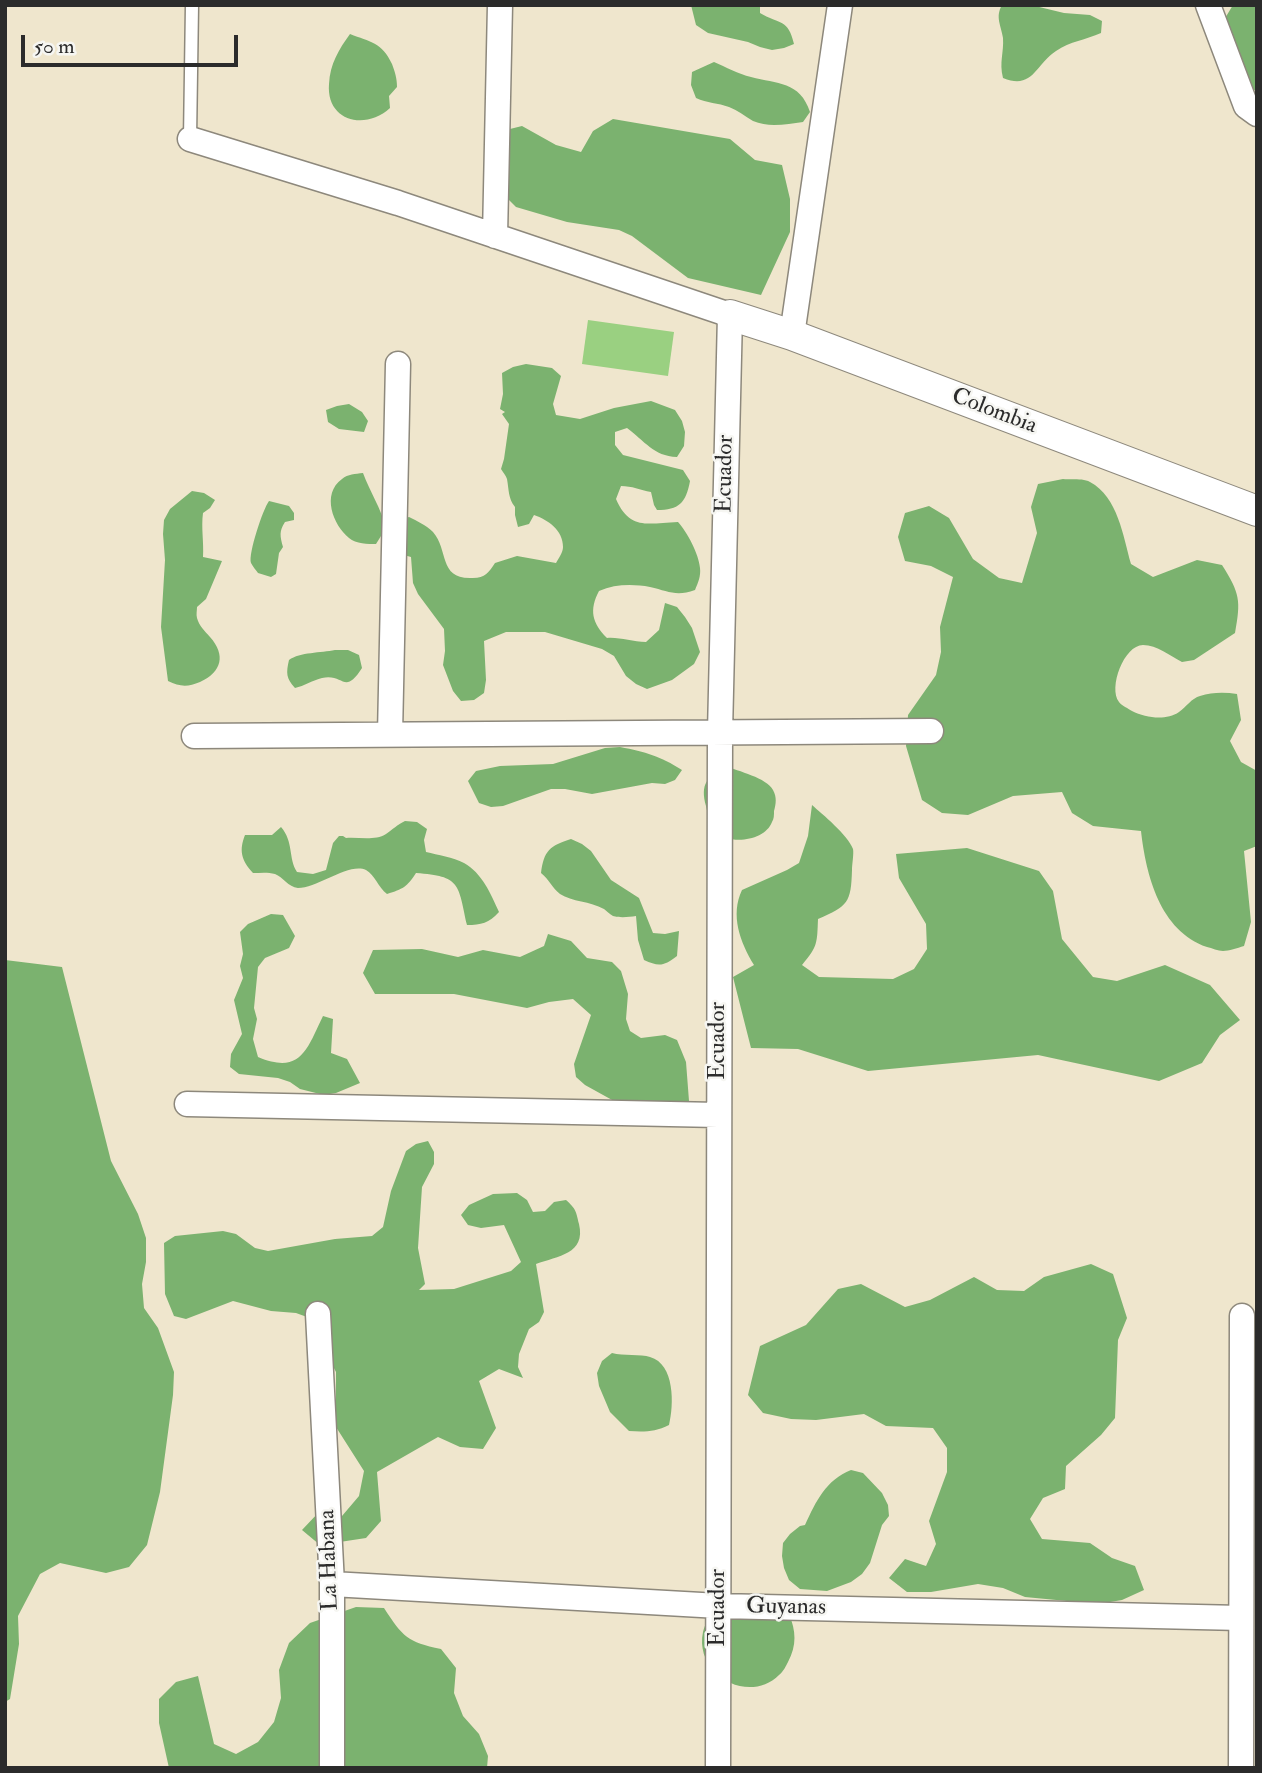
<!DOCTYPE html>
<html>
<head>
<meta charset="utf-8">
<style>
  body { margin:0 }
  #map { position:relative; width:1262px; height:1773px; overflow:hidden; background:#efe6cd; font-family:"IM FELL Double Pica",serif }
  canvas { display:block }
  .frame { position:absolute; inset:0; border:7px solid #2b2b2b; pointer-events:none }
  .scale { position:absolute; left:21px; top:35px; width:217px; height:32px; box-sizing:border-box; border:4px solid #2b2b2b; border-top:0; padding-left:9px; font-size:21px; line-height:24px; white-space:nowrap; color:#2b2b2b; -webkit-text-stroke:5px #f6f6f2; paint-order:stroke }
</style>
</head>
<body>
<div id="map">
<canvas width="1262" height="1773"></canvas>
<div class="frame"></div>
<div class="scale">50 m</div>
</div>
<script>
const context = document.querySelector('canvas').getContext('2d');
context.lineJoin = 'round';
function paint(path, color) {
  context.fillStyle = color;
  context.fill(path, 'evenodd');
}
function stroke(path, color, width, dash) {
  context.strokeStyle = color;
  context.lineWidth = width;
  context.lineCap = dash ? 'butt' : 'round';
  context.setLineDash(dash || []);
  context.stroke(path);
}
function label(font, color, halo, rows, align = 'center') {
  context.font = font + ' "IM FELL Double Pica",serif';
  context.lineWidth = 5;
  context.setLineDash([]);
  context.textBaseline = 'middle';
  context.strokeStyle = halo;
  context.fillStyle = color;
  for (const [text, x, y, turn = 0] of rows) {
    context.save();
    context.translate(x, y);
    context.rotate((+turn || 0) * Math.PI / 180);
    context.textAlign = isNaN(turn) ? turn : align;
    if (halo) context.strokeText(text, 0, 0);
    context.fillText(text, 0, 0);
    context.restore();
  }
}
paint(new Path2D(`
  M588,320l86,12 -6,44 -86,-12z`), '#9ad081');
paint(new Path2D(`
  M691,5h69v8c20,12 28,5 34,31l-10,4 -12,2 -12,-3 -12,-5 -40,-9 -12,-8z
  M1002,5h29l33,8 26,2 12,6 -1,12c-15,7 -31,8 -45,18 -21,14 -23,39 -53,27 -4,-16 1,-25 0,-40 -2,-13 -8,-21 -1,-33z
  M1233,5h24v85h-6l-38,-52z
  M350,34c20,8 32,8 42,30 3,8 5,14 5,23l-8,9 1,12c-25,23 -64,13 -61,-24 1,-20 10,-35 21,-50z
  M714,62c12,5 24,12 37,15 26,7 49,4 59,35l-7,10c-16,2 -34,6 -50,-1 -8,-5 -16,-11 -24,-14 -11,-4 -22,-4 -33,-9l-5,-13 1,-13z
  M613,119l117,20 25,21 27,5 8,34v33l-29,63 -73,-17 -56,-42 -13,-6 -52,-8 -51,-15 -19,-19 5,-50 8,-9 12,-3 34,19 25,7 12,-21z
  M526,364l26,4 9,8 -8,28 3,11 24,4 34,-11 37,-7 24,9 7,11 3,11 -1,14 -7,11c-24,-1 -32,-16 -50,-29l-12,4v13l8,10 60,15 7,11c-4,22 -11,29 -33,29l-3,-5 -3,-13c-11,-2 -19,-6 -30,-6l-5,13c14,32 32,24 62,23 9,10 21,32 22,46 1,8 -2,15 -5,22 -19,7 -27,1 -45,-3 -17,-3 -35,-3 -51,4 -10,19 -7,32 8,47 13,-1 25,4 39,4l13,-12 6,-27 12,4 8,10 7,11 8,24 -6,12 -22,16 -25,9 -11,-5 -10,-8 -12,-20 -12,-7 -57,-17h-39l-22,9 2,39 -2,13 -10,7 -13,1 -8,-10 -10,-26 2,-14 -1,-22 -26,-35 -5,-11 -2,-26 -11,-3 -3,-33 12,-4c8,4 17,8 24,15 16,18 5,48 40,46 12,0 16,-6 22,-15l22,-7 39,7c3,-5 7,-11 7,-16 0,-17 -15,-27 -29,-32l-5,9 -11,3 -3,-12v-8c-7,-9 -6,-17 -8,-28 -1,-3 -4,-7 -6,-10l3,-10 5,-35 -7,-10 3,-2 -5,-3 3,-15 -1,-21 11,-6z
  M349,404l13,8 6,9 -4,11 -25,-3 -11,-7 -2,-12 11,-4z
  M363,473c7,19 18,35 23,55l-10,16c-8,0 -20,0 -27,-6 -16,-13 -28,-44 -7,-59 6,-5 13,-5 21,-6z
  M1063,479c8,1 20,-1 27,3 28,15 33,54 41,82l22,13 44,-17 25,5c18,28 19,36 13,68l-41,27 -12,2c-12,-6 -25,-17 -39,-17 -19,0 -35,43 -24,57 2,3 10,7 13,9 14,7 34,10 47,1 7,-5 13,-14 21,-16 12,-4 25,-4 37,-2l4,26 -11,21 11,21 16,9v75l-13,5 7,71 -7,24c-7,2 -15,5 -21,5 -5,0 -11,-3 -16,-4 -47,-16 -61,-72 -66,-116l-48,-5 -21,-13 -10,-21 -49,4 -45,19 -26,-2 -20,-13 -16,-54 2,-31 28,-40 5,-23 -1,-25 13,-50 -22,-11 -26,-5 -7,-24 7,-24 24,-7 20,12 24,41 26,19 23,5 15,-50 -6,-26 7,-23z
  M192,491l12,2 11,7 -5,8 -7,5c-2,15 1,29 0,44l19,4 -16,38 -9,8c0,4 -1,7 0,11 2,8 8,13 13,19 16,18 12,35 -10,45 -12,5 -20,5 -32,-1l-7,-54 4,-67 -2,-26 1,-14 6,-11z
  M269,501l20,5 5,7v7l-9,2c-6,9 -5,14 -2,25l-4,6 -3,21 -5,3 -13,-4c-2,-3 -5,-6 -7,-10 -3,-9 12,-54 18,-62z
  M335,650h13l11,5 3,13c-18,28 -18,5 -40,10 -9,2 -18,8 -27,10 -9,-10 -9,-15 -6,-28 11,-8 32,-7 46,-10z
  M620,747c26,5 40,9 62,23l-7,10 -10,4 -13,-1 -60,11 -27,-5h-14l-48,17 -12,1 -12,-4 -11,-22 8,-10 24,-5 53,-2 52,-16z
  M725,766c13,5 42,12 48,24 4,7 3,14 1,21 0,4 0,8 -2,11 -7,19 -43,24 -57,9 -4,-5 -8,-19 -9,-25 -6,-22 1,-29 19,-40z
  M812,805c10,9 36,30 41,44 1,5 -1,15 -1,21 -1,33 -4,36 -34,49 -1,24 0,27 -16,46l17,12 74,2 21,-10 13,-20 -1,-25 -27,-46 -3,-24 71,-6 72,23 14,20 9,48 31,38 24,4 48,-16 45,20 30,35 -20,15 -18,28 -43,18 -121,-26 -170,16 -70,-22 -47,-1 -18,-71 21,-12c-14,-23 -24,-50 -12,-75l45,-20 12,-7 9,-27z
  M405,821l12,1 10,7 -3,11 2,12c12,3 27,5 38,11 18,10 27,31 35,49 -10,11 -18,13 -32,13 -9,-41 -6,-49 -51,-52 -9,14 -13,16 -29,21 -9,-7 -12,-19 -21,-24 -17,-8 -48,18 -68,18 -10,-1 -15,-11 -23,-14 -7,-2 -15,-1 -22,-1 -12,-13 -14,-23 -8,-38h27l9,-8c13,15 7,31 16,45l16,2 13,-4 7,-27 6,-7h4l3,2c13,-1 29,3 40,-4 7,-5 11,-9 19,-13z
  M571,839l11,5 9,7 20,29 28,18 14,35 12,1 14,-3 -2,25c-13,10 -18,11 -33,4l-6,-20 -2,-24c-7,1 -16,2 -23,0 -4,-2 -6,-5 -9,-7 -14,-8 -32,-7 -44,-15 -8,-6 -11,-15 -19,-21 3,-23 9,-27 30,-34z
  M271,914l12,1 12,21 -6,12 -24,10 -7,9 -4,41 3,11 -4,20 5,18c43,18 49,-8 65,-41l10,3 -2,34 16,6 13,24 -24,10 -12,2 -24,-6 -10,-7 -12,-4 -39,-4 -9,-7 1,-13 11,-20 -8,-34 9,-22 -3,-12 3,-12 -3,-22 8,-8z
  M548,934l23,7 16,17 25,4 9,9 7,23 -2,25 4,12 11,7 24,-3 12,5 9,22 3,39 -8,9 -49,1 -47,-26 -9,-8 -2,-13 17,-49 -18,-16 -24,3 -22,6 -73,-14h-79l-12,-21 10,-23 49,-1 36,8 25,-7 37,7 24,-11z
  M5,960l57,7 49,194 27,53 8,24v24l-4,22 2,24 14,20 16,44 -1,23 -13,97 -13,53 -18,22 -23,6 -46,-10 -20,11 -22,42 1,28 -9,55 -5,3z
  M428,1141l6,11v12l-12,23 -4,61 7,36 -6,6 35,-1 57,-18 10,-9 -17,-37 -23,3 -13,-3 -7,-10 8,-10 24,-11 24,-1 10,7 6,12 12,-1 9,-9 12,-2c10,9 10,11 13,24 7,30 -21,32 -43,40l8,48 -5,10 -10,7 -10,25 -1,13 5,11 -24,-9 -20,12 17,47 -13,21 -23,-2 -22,-10 -61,35 4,49 -15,17 -46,7 -18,-15 17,-18 23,4 17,-20 5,-25 -28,-44v-55l-29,-55 -11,-4 -25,-2 -38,-10 -47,18 -12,-3 -9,-22 -1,-51 11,-7 48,-5 13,3 19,14 13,3 67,-12 37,-3 11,-9 8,-36 15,-40 10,-7z
  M1091,1264l22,10 14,44 -9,22 -3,78 -14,17 -35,31 -1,23 -22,9 -13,21 12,20 48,4 22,15 23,8 9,24 -22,10 -24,4 -73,-7 -22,-9 -25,-4 -47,8h-24l-18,-14 16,-19 21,7 10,-22 -7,-23 18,-49v-24l-14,-20 -47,-2 -22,-12 -48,6 -25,-1 -28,-6 -15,-18 12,-49 46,-21 32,-36 23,-5 44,23 25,-7 44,-23 23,13 27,1 20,-14z
  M612,1353c11,3 29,1 38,4 25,7 24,48 19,68 -14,7 -25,7 -40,6l-19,-19 -11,-26 -2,-13 5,-12z
  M851,1470l12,3 19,20 6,12 1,11 -7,9 -12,38 -8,11 -11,8 -24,9 -27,-2 -11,-9 -5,-12 -2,-12 1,-13 7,-9 10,-8 5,-1c11,-24 21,-45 46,-55z
  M356,1607l28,1c19,29 23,34 57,41l15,19 -2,25 9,23 16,18 9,22 -1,12h-318l-10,-45v-24l17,-17 22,-6 16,68 22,10 22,-12 16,-20 7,-24 -2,-28 10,-27 21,-20z
  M714,1607l75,7c7,17 8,31 -1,48 -2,4 -5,10 -9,13 -30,30 -85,0 -76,-43 2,-8 7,-17 11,-25z`), '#7bb26f');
const service = new Path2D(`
  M190,139l2,-134`);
const minor = new Path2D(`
  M1208,5l38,101 11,8
  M190,139l208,64 332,112 -10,417 -2,1036
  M495,236l5,-231
  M792,335l48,-330
  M390,734l8,-370
  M194,736l737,-5
  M187,1104l531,11
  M318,1314l14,270v184
  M332,1584l387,22 522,12
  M1241,1768l1,-452`);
const tertiary = new Path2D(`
  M730,315l62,20 465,176`);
stroke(service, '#8d887c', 15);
stroke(minor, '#8d887c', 27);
stroke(tertiary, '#8d887c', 32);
stroke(service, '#fff', 12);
stroke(minor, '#fff', 24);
stroke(tertiary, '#fff', 30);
label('23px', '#2b2b2b', '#f6f6f2', [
  ["Colombia",994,412,21],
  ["Ecuador",726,474,-89],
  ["Ecuador",719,1041,-90],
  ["La Habana",330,1560,-92],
  ["Ecuador",719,1608,-90],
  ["Guyanas",786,1608,1]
]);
</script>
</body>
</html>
